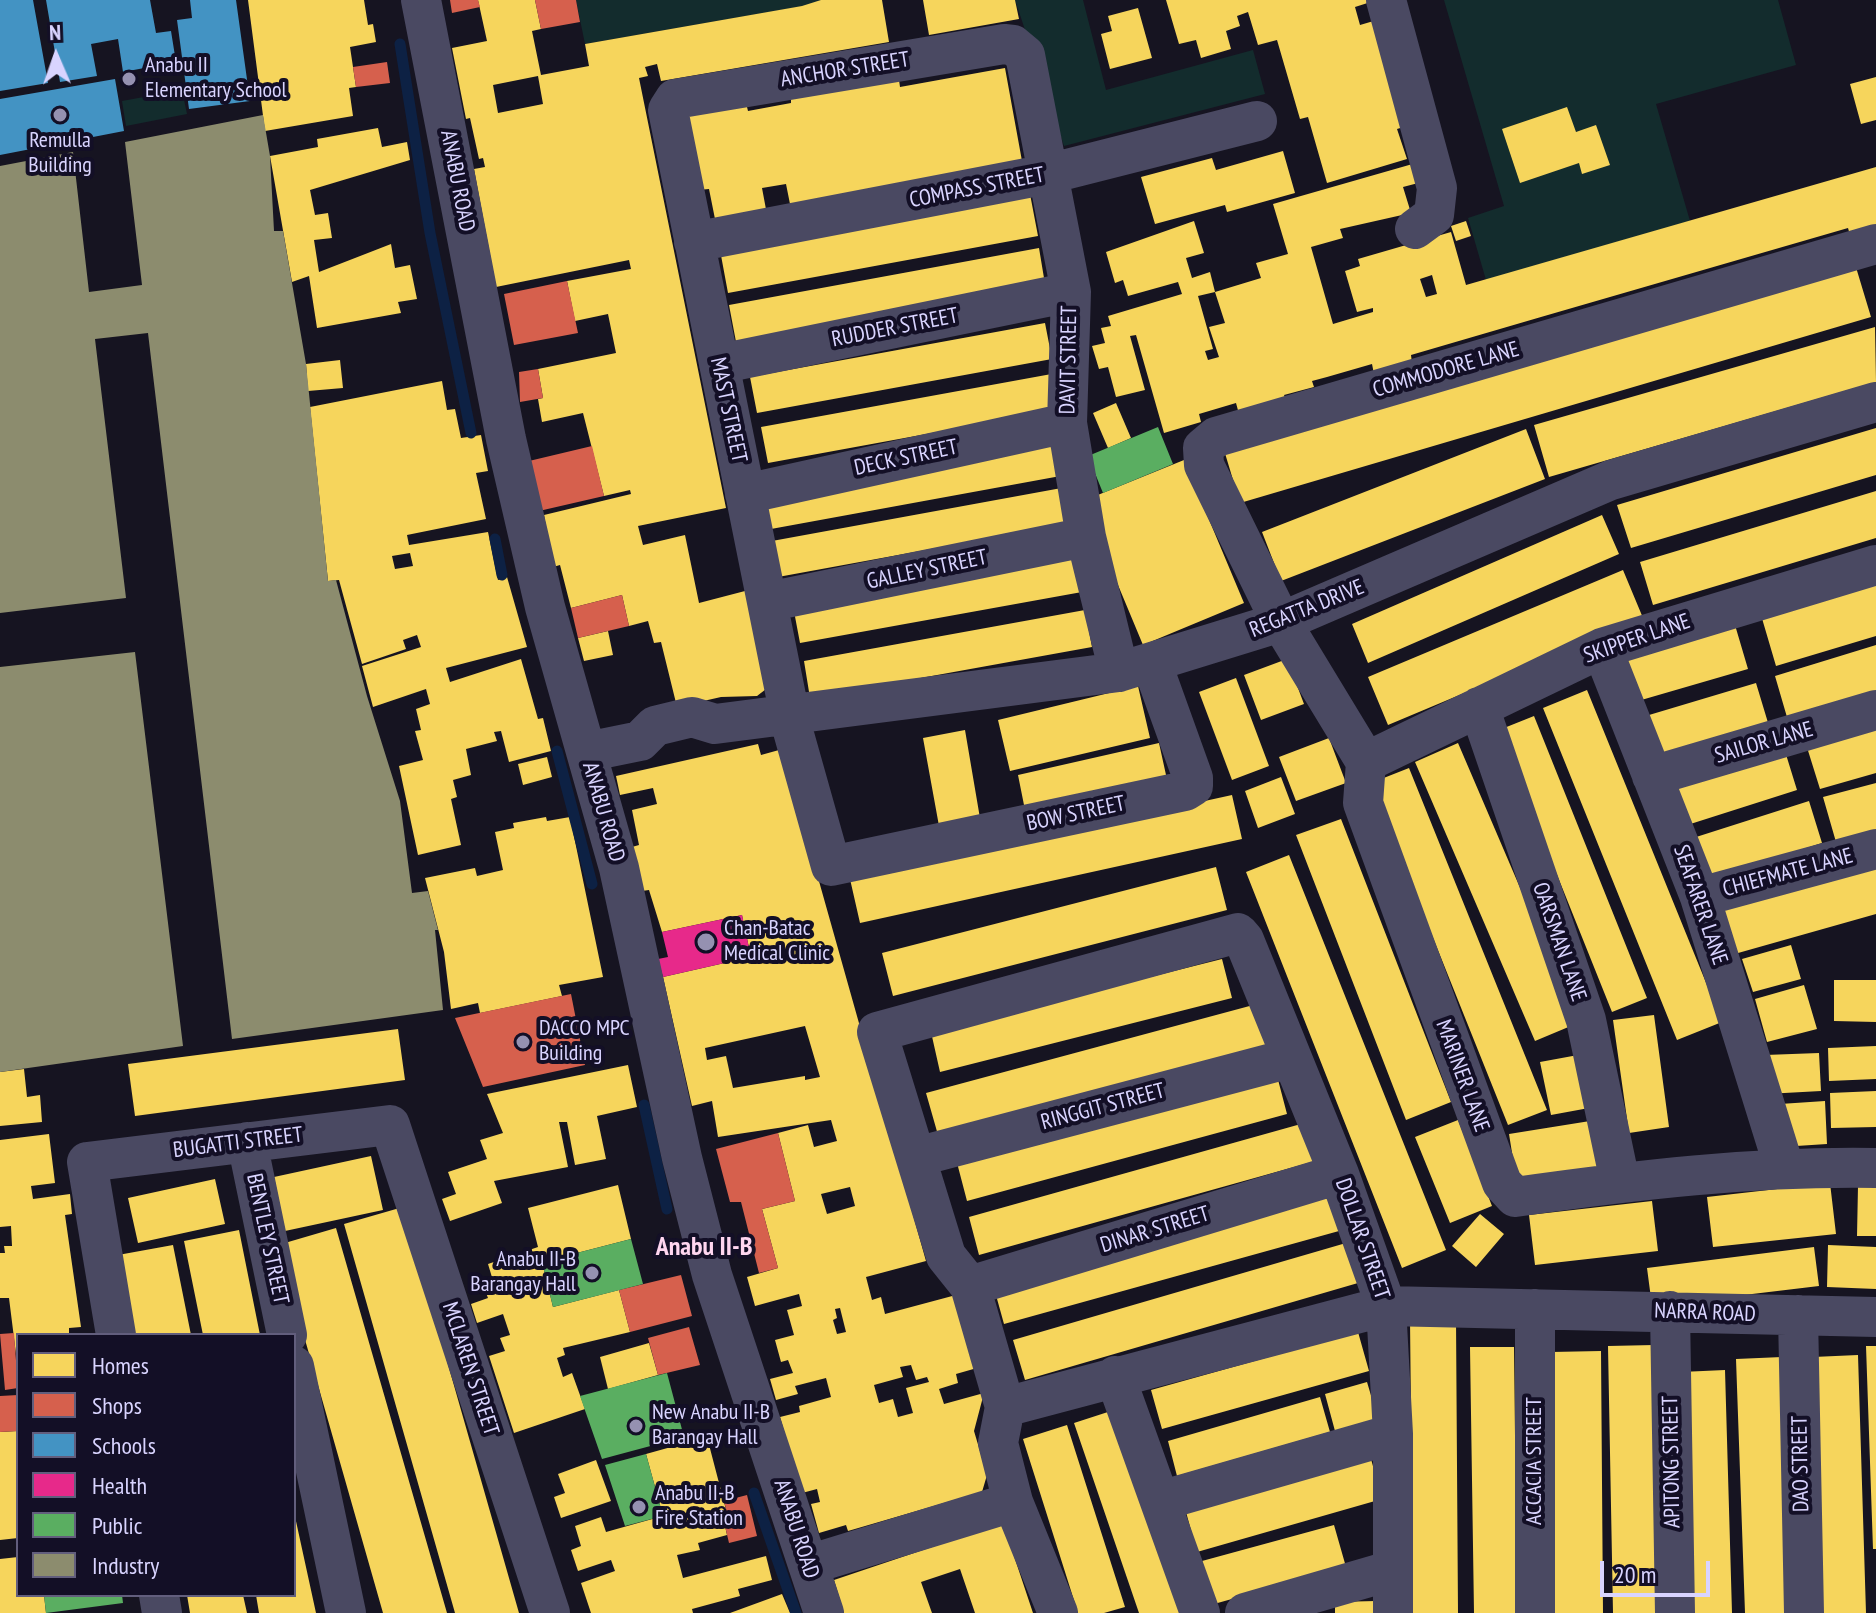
<!DOCTYPE html>
<html>
<head>
<meta charset="utf-8">
<style>
  body { margin:0 }
  #map { position:relative; width:1876px; height:1613px; overflow:hidden; background:#161421; font-family:"PT Sans Narrow",sans-serif }
  canvas { display:block }
  .legend { position:absolute; left:16px; top:1333px; width:280px; height:264px; box-sizing:border-box; background:#130f26; border:2px solid #625e7d; margin:0; padding:10px 14px; list-style:none; font-size:24px; color:#d9d4ff }
  .legend li { display:flex; align-items:center; gap:16px; height:40px }
  .legend b { width:40px; border:2px solid #625e7d }
  .north { position:absolute; left:16px; top:16px; width:80px; height:80px; -webkit-text-stroke:6px #130f26; paint-order:stroke; rotate:358deg; font-size:22px; font-weight:700; line-height:32px; text-align:center; color:#d9d4ff }
  .north::after { content:''; display:block; margin:auto; width:28px; height:36px; background:#d9d4ff; clip-path:polygon(50% 0,100% 100%,50% 72%,0 100%) }
  .scale { position:absolute; left:1600px; top:1561px; width:110px; height:36px; box-sizing:border-box; border:4px solid #d9d4ff; border-top:0; padding-left:10px; font-size:24px; line-height:28px; white-space:nowrap; color:#d9d4ff; -webkit-text-stroke:6px #130f26; paint-order:stroke }
</style>
</head>
<body>
<div id="map">
<canvas width="1876" height="1613"></canvas>
<ul class="legend">
<li><b style="height:22px;background:#f6d55c"></b>Homes</li>
<li><b style="height:22px;background:#d6604d"></b>Shops</li>
<li><b style="height:22px;background:#4393c3"></b>Schools</li>
<li><b style="height:22px;background:#e7298a"></b>Health</li>
<li><b style="height:22px;background:#5aae61"></b>Public</li>
<li><b style="height:22px;background:#8c8c6e"></b>Industry</li>
</ul>
<div class="north">N</div>
<div class="scale">20 m</div>
</div>
<script>
const context = document.querySelector('canvas').getContext('2d');
context.lineJoin = 'round';
function paint(path, color) {
  context.fillStyle = color;
  context.fill(path, 'evenodd');
}
function stroke(path, color, width, dash) {
  context.strokeStyle = color;
  context.lineWidth = width;
  context.lineCap = dash ? 'butt' : 'round';
  context.setLineDash(dash || []);
  context.stroke(path);
}
function label(font, color, halo, rows, align = 'center') {
  context.font = font + ' "PT Sans Narrow",sans-serif';
  context.lineWidth = 8;
  context.setLineDash([]);
  context.textBaseline = 'middle';
  context.strokeStyle = halo;
  context.fillStyle = color;
  for (const [text, x, y, turn = 0] of rows) {
    context.save();
    context.translate(x, y);
    context.rotate((+turn || 0) * Math.PI / 180);
    context.textAlign = isNaN(turn) ? turn : align;
    if (halo) context.strokeText(text, 0, 0);
    context.fillText(text, 0, 0);
    context.restore();
  }
}
paint(new Path2D(`
  M576,0h245v3l-236,41z
  M1015,0h68l23,90 147,-40 12,44 -201,52z
  M1444,0h334l18,65 -140,39 34,117 -204,59 -18,-62 36,-12z
  M182,90l5,24 -61,12 -4,-25z`), '#132c2d');
paint(new Path2D(`
  M248,0h116l4,25 5,-1 3,18 -26,5 6,40 -7,1 4,28 -88,15z
  M478,0h57l6,29 -9,2 9,44 48,-9 -4,-22 217,-38 19,-6h61l7,42 -228,39 -4,-17 -12,3 3,9 -9,2 87,430 -88,18 5,19 42,-10 14,68 46,-12 25,95 -13,10 -36,1 -44,10 -16,-65 -7,1 -6,-22 -19,5 -7,-31 -51,13 -11,-43 -7,2 -9,-52 87,-21 -1,-4 -26,6 -21,-83 -41,9 -4,-23 5,-1 -5,-29 78,-16 -8,-39 -33,7 -8,-40 64,-12 -2,-9 -133,27 -22,-118 11,-2 -2,-9 -4,1 -9,-41 -4,1 -14,-71 35,-7zM538,76l5,28 -45,9 -5,-28z
  M923,0h92l4,19 -90,16z
  M1166,0h211l-22,7 5,18 17,-5 30,106 -10,3 10,30 -80,24 -19,-66 -8,2 -23,-79 -19,5 -10,-33 -11,4 3,10 -14,5 5,18 -30,9 -5,-18 -17,4z
  M1138,8l14,50 -42,11 -9,-35 11,-3 -4,-15z
  M1005,68l17,93 -232,43 -4,-20 -24,4 6,32 -52,4 -7,-35 -11,1 -14,-75 62,-12 2,8 43,-8v-7l108,-16 1,7z
  M1876,77v43l-15,4 -11,-40z
  M1567,107l9,25 20,-7 14,40 -28,9 -3,-11 -59,20 -18,-54z
  M378,128l4,19 25,-5 3,18 -100,30 5,25 13,-2 4,25 -18,2 5,32 72,-28 4,24 15,-3 7,34 -19,3 3,11 -84,15 -8,-52 -17,6 -22,-126 48,-9 -1,-8z
  M1283,151l12,42 -68,19 -2,-7 -70,19 -14,-47 71,-19 4,12z
  M1416,163l6,19 -19,5 8,26 -71,16 3,9 -32,9 22,77 40,-12v-4l-16,4 -12,-41 15,-5 -2,-7 93,-27 15,53 410,-118v60l-26,8 -2,-7 -307,89 -130,38 1,8 -38,11 -2,-10 -45,13 -15,4 2,6 -30,8 2,5 -47,14 -3,-11 -37,11 2,8 -37,11 -28,-98 -6,1 15,54 -29,7 -8,-30 -9,2 -7,-23 13,-3 -4,-15 10,-2 -3,-10 74,-22 -4,-12 -50,14 -5,-16 -8,3 -9,-31 88,-31 10,32 -18,5 6,20 18,-6 5,20 46,-14 -5,-15 32,-9 -15,-50zM1432,275l5,19 -11,3 -6,-18zM1215,292l10,31 -16,4 10,30 -11,3 -3,-9 8,-2 -15,-53z
  M1030,194l8,42 -310,57 -8,-43z
  M1466,221l5,15 -15,5 -5,-15z
  M1039,248l7,42 -309,57 -8,-42z
  M1855,264l16,53 -631,186 -16,-53z
  M1045,323l7,36 -295,54 -7,-36z
  M1875,327l1,55 -327,95 -15,-52z
  M340,360l3,28 -35,3 -2,-27z
  M1057,373l6,36 -295,54 -7,-36z
  M442,381l5,29 8,-1 6,29 20,-3 7,36 -12,2 10,46 -79,16 2,10 79,-13 10,48 9,-3 20,70 -81,21 4,14 71,-23 17,60 5,-1 8,33 -42,11 -8,-31 -7,1 3,9 -31,8 5,26 -18,5 4,17 -6,2 10,46 -43,10 -19,-89 24,-6 -8,-29 6,-1 -5,-21 14,-5 -4,-15 -53,18 -11,-41 59,-19 -4,-12 -14,5 3,9 -44,15 -23,-84 -11,1 -18,-174zM410,553l3,13 -18,3 -3,-13z
  M1116,403l15,35 -23,10 -15,-35z
  M1876,428v47l-245,73 -14,-43z
  M1526,429l19,50 -264,102 -19,-49z
  M1060,438l6,37 -295,54 -7,-37z
  M1184,460l60,143 -101,42 -60,-144z
  M1067,487l6,36 -295,54 -6,-36z
  M1876,491v47l-223,67 -13,-43z
  M1602,515l17,39 -251,109 -16,-39z
  M1075,555l7,37 -282,51 -7,-37z
  M1623,570l20,48 -255,107 -20,-48z
  M1876,581v55l-100,30 -15,-51z
  M1085,610l7,37 -282,51 -6,-37z
  M1735,625l13,44 -117,34 -13,-43z
  M608,631l5,24 -29,6 -6,-23z
  M1876,645v54l-87,25 -14,-48z
  M1287,659l17,45 -43,16 -17,-45z
  M1236,678l33,88 -37,14 -33,-88z
  M1756,683l13,43 -117,36 -13,-44z
  M1138,686l12,52 -140,33 -12,-51z
  M1587,690l135,332 -45,18 -134,-332z
  M1534,716l113,282 -35,14 -113,-282z
  M1876,720v53l-56,16 -15,-48z
  M965,730l17,100 -41,7 -18,-99z
  M1329,738l17,45 -50,18 -17,-44z
  M1159,743l9,41 -142,31 -8,-40z
  M1458,743l120,280 -43,18 -120,-279z
  M758,744l3,11 18,-5 16,46 131,465 -60,16 6,23 9,-3 4,17 71,-19 21,73 -21,6 2,9 -19,6 5,15 40,-11 -10,38 13,44 -5,17 -134,39 -2,-6 -27,8 -8,-29 9,-2 -3,-13 -15,4 -22,-76 20,-5 -1,-6 32,-9 -5,-19 -31,8 3,8 -22,6 -6,-21 23,-6 -5,-13 -7,2 -6,-22 19,-5 -7,-25 15,-4 -3,-12 -44,12 -8,-29 31,-9 -16,-59 33,-8 -17,-68 30,-8 6,22 23,-6 -6,-21 -113,17 -6,-36 -20,5 -29,-129 88,-20 -9,-42 -80,17 -13,-42 -7,1 -10,-44 7,-2 -7,-35 25,-6 -4,-16 -33,7 -4,-19zM805,1026l15,51 -15,3v-4l-72,12 -7,-32 -19,4 -2,-12zM850,1187l5,19 -28,8 -6,-20zM840,1308l6,24 -9,2 -4,-14 4,-2 -2,-9zM911,1365l5,15 11,-3 2,5 -23,6 7,25 -15,4 -5,-18 -14,4 -5,-18 29,-8 -3,-10z
  M1784,748l13,42 -116,37 -13,-42z
  M547,757l5,20 -29,8 -5,-21z
  M1409,768l138,342 -39,15 -137,-342z
  M1281,777l14,37 -37,14 -13,-37z
  M1876,783v48l-40,11 -13,-45z
  M1232,795l10,44 -382,84 -10,-44z
  M1809,801l13,42 -116,37 -13,-42z
  M546,817l1,4 23,-4 33,160 -44,8 3,11 -82,17 -2,-10 -27,6 -7,-57 -19,-74 50,-10 2,8 26,-6 -8,-38 19,-4 -1,-5z
  M1341,819l110,283 -45,18 -110,-285z
  M1289,855l157,395 -44,18 -156,-396z
  M1876,860v54l-145,41 -14,-50z
  M1216,867l11,43 -334,86 -11,-43z
  M1791,945l10,34 -48,13 -11,-33z
  M1222,959l10,39 -292,74 -9,-40z
  M1834,980h42v42l-42,-1z
  M1804,985l13,44 -50,13 -12,-43z
  M1257,1004l11,42 -330,89 -12,-42z
  M1654,1015l15,112 -40,6 -16,-113z
  M398,1029l7,51 -270,36 -7,-52z
  M1876,1046v33l-47,2 -1,-33z
  M1819,1053l2,38 -55,3 -1,-39z
  M1578,1055l11,53 -38,7 -11,-53z
  M628,1065l9,42 -40,9 9,43 -31,6 -8,-43h-8l9,45 -74,14 8,22 -52,18 -8,-22 14,-5 -8,-22 39,-13 -7,-19 23,-7 -16,-39z
  M24,1069l3,28 13,-2 2,27 -42,4v-54z
  M1276,1072l11,42 -320,87 -11,-42z
  M1876,1091v36l-45,1 -1,-35z
  M1825,1101l2,43 -46,3 -1,-43z
  M1458,1120l34,86 -42,17 -35,-86z
  M1590,1121l8,50 -81,13 -8,-50z
  M1308,1122l11,38 -340,95 -10,-38z
  M49,1134l6,49 -24,3 2,13 37,-5 2,20 -7,1 16,112 -12,1v7h-51l-2,19 -7,-56h-9v-45h5l-1,-7h8l-1,-20 -11,1v-87z
  M371,1156l12,54 -98,21 -11,-54z
  M215,1179l10,45 -87,19 -10,-45z
  M1830,1183l6,51 -123,13 -6,-50z
  M618,1185l13,54 -89,23 11,45 66,-17 11,42 -67,16 2,7 -8,3 6,19 9,-4 13,36 -71,24 -25,-77 16,-5 -5,-13 10,-3 -7,-21 -26,9 -6,-19 17,-6 -4,-10 10,-4 -6,-20 50,-17 -10,-39z
  M1858,1186h18v50h-19z
  M1329,1195l10,36 -335,93 -10,-36z
  M1652,1201l6,50 -123,14 -6,-50z
  M403,1207l116,406h-64l-111,-389z
  M1480,1214l24,20 -28,33 -24,-21z
  M336,1228l111,385h-64l-105,-368z
  M239,1230l21,105h-57l-19,-94z
  M1346,1243l12,40 -333,97 -12,-40z
  M173,1245l18,90h-57l-16,-80z
  M1828,1245l48,2v42l-49,-2z
  M1814,1247l5,39 -167,20 -5,-38z
  M1410,1319h46l2,294h-45z
  M1358,1332l11,39 -207,58 -11,-39z
  M649,1343l9,32 -50,14 -8,-32z
  M1654,1345l6,268h-47l-5,-267z
  M1866,1346h10v203h-3z
  M1470,1347h44l3,266h-43z
  M1601,1351l2,262h-49l-3,-261z
  M1858,1355l8,258h-46l-7,-256z
  M1782,1357l9,256h-46l-9,-254z
  M1725,1370l7,243h-44l-7,-241z
  M1367,1382l11,37 -43,12 -10,-37z
  M1320,1397l10,35 -153,44 -9,-35z
  M1111,1411l69,202h-41l-65,-190z
  M1067,1425l58,182 -21,6h-26l-55,-174z
  M18,1431v107l-18,2v-108z
  M707,1437l23,88 -5,1 2,9 -29,8 2,7 -23,5 6,23 83,-22 6,24 -34,9 2,7 -48,13 1,4h-102l-10,-30 34,-12 -4,-11 -33,11 -7,-21 10,-4 -6,-20 26,-9 5,15 57,-16 -17,-62z
  M1371,1459l11,40 -185,53 -11,-40z
  M596,1460l15,41 -50,17 -7,-21 11,-4 -7,-19z
  M294,1512l22,101h-57l-3,-18h38z
  M1003,1523l30,90h-58l-15,-44 -39,13 11,31h-88l-10,-33z
  M1334,1525l12,42 -132,37 -12,-43z
  M18,1557v38h26l2,18h-46v-54z
  M782,1594l8,19h-60z
  M187,1595h56l4,18h-57z
  M1376,1601l1,12h-42v-11z`), '#f6d55c');
paint(new Path2D(`
  M450,0h28l2,7 -28,6z
  M535,0h41l4,22 -39,7z
  M387,62l3,21 -34,4 -3,-20z
  M567,281l11,52 -64,12 -10,-51z
  M538,369l5,29 -23,4 -1,-30z
  M592,446l12,50 -65,15 -10,-50z
  M622,595l7,31 -51,12 -7,-30z
  M571,994l14,71 -102,22 -28,-69z
  M778,1133l17,68 -33,8 16,59 -19,5 -18,-71h-11l-14,-53z
  M681,1275l11,41 -62,16 -11,-42z
  M689,1327l11,38 -42,10 -10,-37z
  M14,1333l4,55 -13,2 -5,-56z
  M18,1395v36l-18,1v-36z
  M747,1495l10,41 -28,7 -4,-17 5,-1 -6,-24z`), '#d6604d');
paint(new Path2D(`
  M0,0h33l15,83 -48,8z
  M46,0h104l6,33 15,-2 4,25 -21,4 1,6 -32,6 -5,-33 -27,5 6,32 -37,6z
  M190,0h46l14,101 -61,8 -12,-89 15,-2z
  M115,79l9,52 -124,24v-56z`), '#4393c3');
paint(new Path2D(`
  M742,915l9,42 -88,20 -5,-18 10,-2 -6,-25z`), '#e7298a');
paint(new Path2D(`
  M1158,427l15,37 -70,29 -15,-37z
  M631,1239l12,45 -90,23 -11,-45z
  M667,1373l17,64 -82,22 -22,-63z
  M646,1454l17,62 -38,10 -20,-61z
  M44,1595h78l1,8 -77,10z`), '#5aae61');
paint(new Path2D(`
  M263,115l7,41 4,75h9l23,133 22,217 8,-1 31,116 33,105 12,92 16,-2 10,39h-3l8,80 -211,29 -84,-706 -53,6 31,259 -126,15v-447l73,-14 16,140 53,-7 -17,-143z
  M135,652l48,394 -183,26v-405z`), '#8c8c6e');
stroke(new Path2D(`
  M400,44l30,189 41,200
  M495,539l7,36
  M557,751l35,133
  M644,1105l23,104
  M754,1493l42,120`), '#0d2144', 11);
stroke(new Path2D(`
  M421,0l85,439 39,168 74,261 63,290 30,117 112,338
  M1386,0l51,188 -3,27 -19,14
  M694,242l354,-68 209,-53
  M1876,244l-660,193 -13,11 1,17 77,157 85,140 -3,41 139,380 13,14c120,-17 239,-31 361,-29
  M719,364l352,-72
  M745,494l322,-71
  M767,602l319,-65
  M1602,648l98,249 84,270
  M1119,672l-33,-135 -19,-114 4,-131 -46,-237 -12,-10 -9,-1 -329,55 -7,11 125,621 38,135 354,-75 8,-5v-8l-41,-114
  M1479,707l107,313 34,162
  M586,752l54,-11 15,-15 37,-9 23,7 404,-52 162,-50 330,-142 265,-78
  M1366,762l236,-114 274,-83
  M1652,776l224,-66
  M1700,897l176,-48
  M247,1142l40,193
  M916,1157l375,-99
  M970,1286l369,-112
  M1535,1309v304
  M1670,1311l5,302
  M1798,1315l6,298
  M116,1335l-29,-173 303,-37 160,488
  M294,1366l52,247
  M1115,1376l85,237
  M1005,1407l381,-101 490,11
  M1160,1501l233,-67
  M808,1565l205,-63
  M159,1595l3,18
  M1058,1613l-45,-111 -15,-59 7,-36 -35,-121 -24,-30 -69,-224 361,-99 6,7 95,234 47,132 7,128v179
  M1245,1613l148,-43`), '#4a4962', 40);
for (const [x, y, r, color] of [
  [129,79,8,"#9591b1"],
  [60,115,8,"#9591b1"],
  [706,942,10,"#9591b1"],
  [523,1042,8,"#9591b1"],
  [592,1273,8,"#9591b1"],
  [636,1426,8,"#9591b1"],
  [639,1507,8,"#9591b1"]
]) {
  const dot = new Path2D();
  dot.arc(x, y, r, 0, 2 * Math.PI);
  context.fillStyle = color;
  context.fill(dot);
  stroke(dot, '#130f26', 3);
}
label('22px', '#d9d4ff', '#130f26', [
  ["Anabu II",145,66],
  ["Elementary School",145,91],
  ["Remulla",60,141,"center"],
  ["Building",60,166,"center"],
  ["Chan-Batac",724,929],
  ["Medical Clinic",724,954],
  ["DACCO MPC",539,1029],
  ["Building",539,1054],
  ["Anabu II-B",576,1260,"right"],
  ["Barangay Hall",576,1285,"right"],
  ["New Anabu II-B",652,1413],
  ["Barangay Hall",652,1438],
  ["Anabu II-B",655,1494],
  ["Fire Station",655,1519]
], 'left');
label('22px', '#d9d4ff', '#130f26', [
  ["ANCHOR STREET",845,70,-9],
  ["ANABU ROAD",457,181,79],
  ["COMPASS STREET",977,188,-11],
  ["RUDDER STREET",895,328,-11],
  ["DAVIT STREET",1069,360,-89],
  ["COMMODORE LANE",1446,370,-16],
  ["MAST STREET",728,410,78],
  ["DECK STREET",906,458,-12],
  ["GALLEY STREET",927,570,-12],
  ["REGATTA DRIVE",1307,609,-22],
  ["SKIPPER LANE",1637,639,-19],
  ["SAILOR LANE",1764,743,-16],
  ["ANABU ROAD",603,812,74],
  ["BOW STREET",1076,814,-12],
  ["CHIEFMATE LANE",1788,873,-15],
  ["SEAFARER LANE",1700,905,71],
  ["OARSMAN LANE",1559,942,71],
  ["MARINER LANE",1462,1076,70],
  ["RINGGIT STREET",1103,1107,-15],
  ["BUGATTI STREET",238,1143,-7],
  ["DINAR STREET",1155,1230,-17],
  ["BENTLEY STREET",267,1239,78],
  ["DOLLAR STREET",1362,1239,71],
  ["NARRA ROAD",1705,1313,2],
  ["MCLAREN STREET",470,1369,72],
  ["ACCACIA STREET",1535,1461,-90],
  ["APITONG STREET",1672,1462,-91],
  ["DAO STREET",1801,1464,-91],
  ["ANABU ROAD",796,1529,72]
]);
label('bold 26px', '#ffd6f0', '#130f26', [
  ["Anabu II-B",704,1248]
]);
</script>
</body>
</html>
